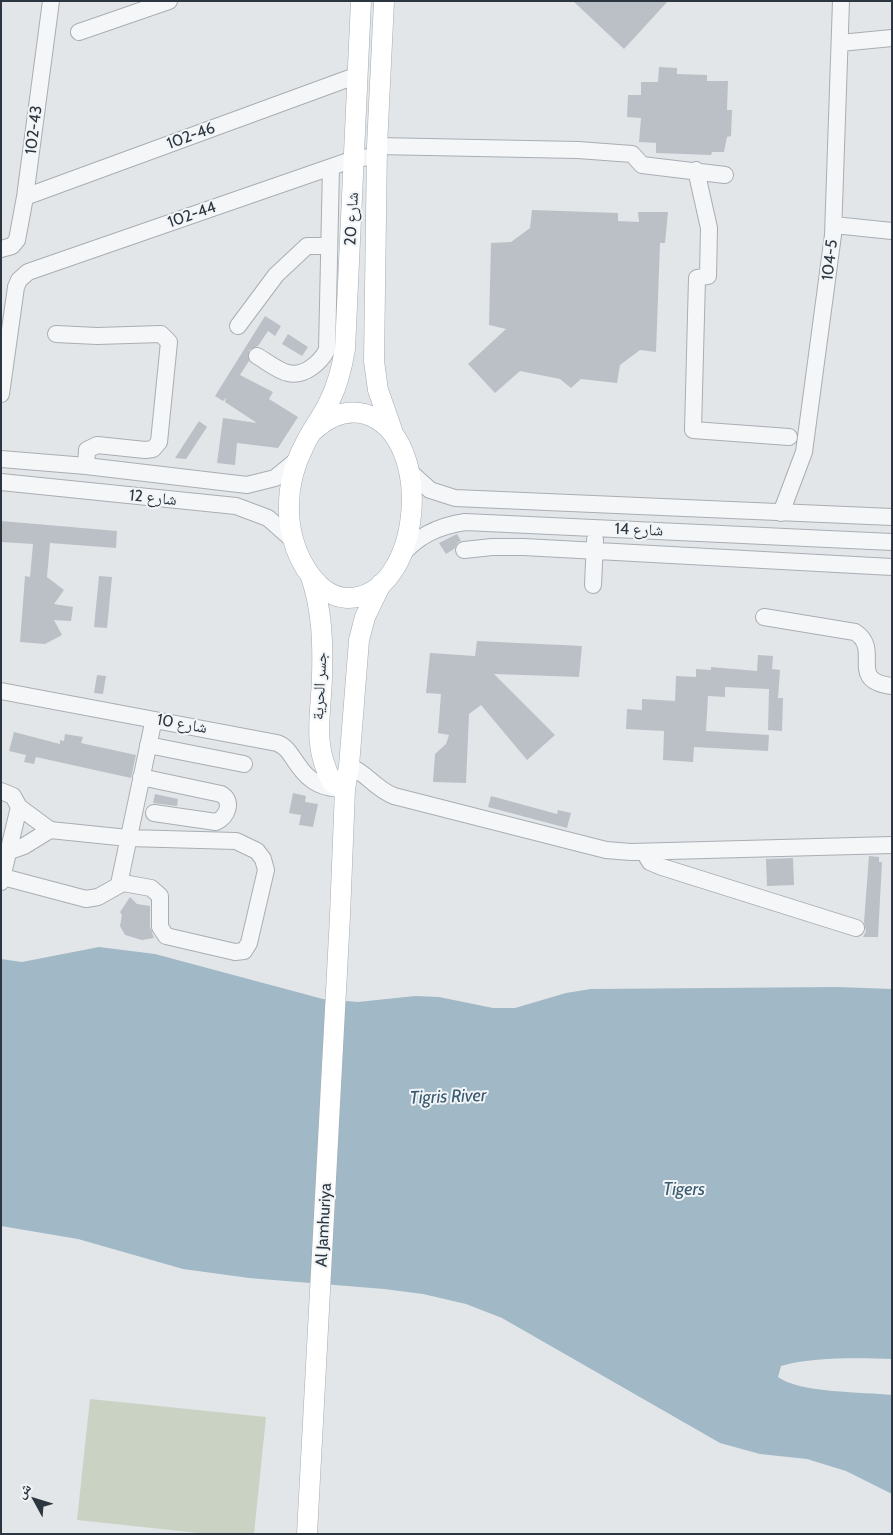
<!DOCTYPE html>
<html>
<head>
<meta charset="utf-8">
<style>
  body { margin:0 }
  #map { position:relative; width:893px; height:1535px; overflow:hidden; background:#e2e6e9; font-family:Cabin,"Noto Naskh Arabic",sans-serif }
  canvas { display:block }
  .frame { position:absolute; inset:0; border:2px solid #2c3640; pointer-events:none }
  .north { position:absolute; left:10px; top:1475px; width:50px; height:50px; -webkit-text-stroke:4px #f2f5f7; paint-order:stroke; rotate:309deg; font-size:14px; font-weight:700; line-height:20px; text-align:center; color:#2c3640 }
  .north::after { content:''; display:block; margin:auto; width:18px; height:22px; background:#2c3640; clip-path:polygon(50% 0,100% 100%,50% 72%,0 100%) }
</style>
</head>
<body>
<div id="map">
<canvas width="893" height="1535"></canvas>
<div class="frame"></div>
<div class="north">ش</div>
</div>
<script>
const context = document.querySelector('canvas').getContext('2d');
context.lineJoin = 'round';
function paint(path, color) {
  context.fillStyle = color;
  context.fill(path, 'evenodd');
}
function stroke(path, color, width, dash) {
  context.strokeStyle = color;
  context.lineWidth = width;
  context.lineCap = dash ? 'butt' : 'round';
  context.setLineDash(dash || []);
  context.stroke(path);
}
function label(font, color, halo, rows, align = 'center') {
  context.font = font + ' Cabin,"Noto Naskh Arabic",sans-serif';
  context.lineWidth = 4;
  context.setLineDash([]);
  context.textBaseline = 'middle';
  context.strokeStyle = halo;
  context.fillStyle = color;
  for (const [text, x, y, turn = 0] of rows) {
    context.save();
    context.translate(x, y);
    context.rotate((+turn || 0) * Math.PI / 180);
    context.textAlign = isNaN(turn) ? turn : align;
    if (halo) context.strokeText(text, 0, 0);
    context.fillText(text, 0, 0);
    context.restore();
  }
}
paint(new Path2D(`
  M90,1399l176,18 -12,117h-46l-131,-14z`), '#cad2c4');
paint(new Path2D(`
  M99,947l56,7 168,45 35,3 57,-6 24,1 54,11h22l51,-15 25,-4 246,-2 55,2v370c-34,-1 -79,-2 -111,7l-3,11c21,16 86,15 114,18v99l-46,-23 -39,-12 -47,-5 -40,-11 -218,-125 -36,-14 -43,-10 -39,-5 -135,-11 -66,-9 -105,-30 -77,-13v-267l21,3z`), '#a1b8c6');
paint(new Path2D(`
  M573,1h95l-44,48z
  M659,67l18,1v6l30,1v6h21l-1,29h5l-1,26 -4,1 -3,15h-12l-1,3 -55,-2v-10l-17,-1 2,-24 -14,-1 1,-22h13v-13h17z
  M532,210l86,3v8l21,1 -1,-10h30l-3,31h-5l-4,109 -16,-2 -20,15 -3,18 -36,-4 -10,9 -11,-9 -40,-8 -25,22 -27,-29 38,-35 -17,-4 2,-82 20,-1 19,-14z
  M265,316l16,10 -6,10 -7,-5 -10,15 -9,4v11l-9,14 33,17 -4,7 29,18 -20,31 -41,-5 -2,22 -18,-2 6,-45 34,5 -32,-21 1,-4 -3,3 -8,-5z
  M288,334l20,13 -6,9 -20,-12z
  M199,421l8,6 -21,32 -11,-1z
  M1,521l116,10 -1,17 -66,-5 -3,34 17,13 -10,14 19,3 -2,14 -17,-1 8,15 -17,9 -25,-2 5,-66 5,1 3,-33 -32,-2z
  M457,534l4,7 -3,1 -4,7 -8,5 -7,-11z
  M99,576l13,1 -5,51 -13,-1z
  M477,641l105,5 -3,31 -85,-3 61,61 -28,25 -46,-55 -12,9 -3,69 -33,-1 2,-28 11,-10 3,-9 -11,-2 3,-39 -15,-1 4,-40 45,3z
  M758,655l15,1 -1,13 8,1 -2,28h5l-1,33 -14,-1 1,-41 -44,-2v10l-17,-1 -2,35 63,4 -1,16 -74,-4 -1,15 -30,-2 1,-29 -38,-2 1,-20 15,1v-11l33,2 1,-25 20,1v-8l15,1v-3l46,4z
  M97,675l9,1 -3,18 -9,-1z
  M14,732l46,12v-4l4,1 1,-7 18,3 -2,6 55,12 -5,23 -95,-21 -2,7 -10,-2 2,-7 -17,-4z
  M293,793l13,3 -1,6 13,2 -5,23 -14,-2 2,-10 -12,-2z
  M155,794l23,5 -1,7 -24,-3z
  M491,796l66,18 1,-4 13,3 -4,15 -79,-21z
  M869,856l10,1v5h3l-4,75h-15l3,-6 -2,-9z
  M793,858l1,27 -27,1 -1,-27z
  M130,897l7,7 13,2v21l4,11 -12,2 -17,-5 -5,-9 2,-11 -2,-3z`), '#bac0c6');
const minor = new Path2D(`
  M79,32l90,-31
  M840,43l52,-5
  M377,146l201,4 54,4 10,11 83,10
  M696,170l13,58 -1,48 -11,2 -4,152 96,7
  M25,197l333,-122
  M834,225l58,6
  M1,249l11,-3 5,-6 8,-43 26,-196
  M238,326l38,-51 31,-29h21
  M56,334l41,2 64,-2 8,8 -10,100 -6,7 -8,1 -48,-5 -10,5 -1,16
  M257,356c9,5 21,15 31,17 16,4 32,-10 39,-23l4,-183
  M1,394l15,-107 3,-7 9,-8 303,-105 23,-8 23,-3
  M1,459l85,7 161,19 28,-7 22,-18
  M409,471l21,19 25,8 437,19
  M1,482l235,24 32,12 26,23
  M781,513l23,-61 29,-217 8,-234
  M464,550l28,-3h32l368,20
  M400,557c17,-21 38,-31 65,-35l427,20
  M593,585l2,-45
  M764,617l91,15c28,18 -9,49 37,54
  M1,691l276,52c11,4 14,13 21,22 12,18 26,24 47,24
  M148,745l96,19
  M349,766c17,6 26,23 45,30l212,54 25,2 261,-7
  M141,777l80,17c13,7 6,23 -5,28l-62,-9
  M1,791l12,5 6,11 -18,75
  M10,851l14,-5 26,-16
  M644,852l6,10 12,5 194,61
  M3,877l83,22 12,-2 25,-14 28,5 9,8v31l6,9 69,16 9,-1 5,-8 17,-73 -3,-11 -6,-8 -21,-10 -108,-3 -78,-8 -31,-23
  M119,884l33,-156`);
const major = new Path2D(`
  M384,1l-7,145 -3,215 4,29 14,40
  M313,431c14,-13 32,-22 52,-17 72,21 57,185 -18,184 -19,-1 -31,-14 -41,-29 -23,-37 -22,-85 -2,-123 7,-16 19,-30 26,-46 8,-16 12,-33 15,-51l16,-348
  M311,577c11,32 12,66 11,99 -1,41 -10,68 10,106l13,7
  M307,1534l33,-618 5,-127 4,-23 10,-126 6,-23 16,-33`);
stroke(minor, '#a8aeb3', 18);
stroke(major, '#a3acb4', 21);
stroke(minor, '#f5f6f8', 16);
stroke(major, '#fff', 20);
label('16px', '#2c3640', '#f2f5f7', [
  ["102-43",34,130,-83],
  ["102-46",191,136,-20],
  ["102-44",192,215,-19],
  ["شارع 20",352,219,-87],
  ["104-5",830,260,-83],
  ["شارع 12",153,498,6],
  ["شارع 14",639,530,2],
  ["جسر الحرية",320,686,-87],
  ["شارع 10",182,724,10],
  ["Al Jamhuriya",324,1225,-87]
]);
label('italic 18px', '#395a70', '#f2f5f7', [
  ["Tigris River",448,1097,-2],
  ["Tigers",684,1190]
]);
</script>
</body>
</html>
